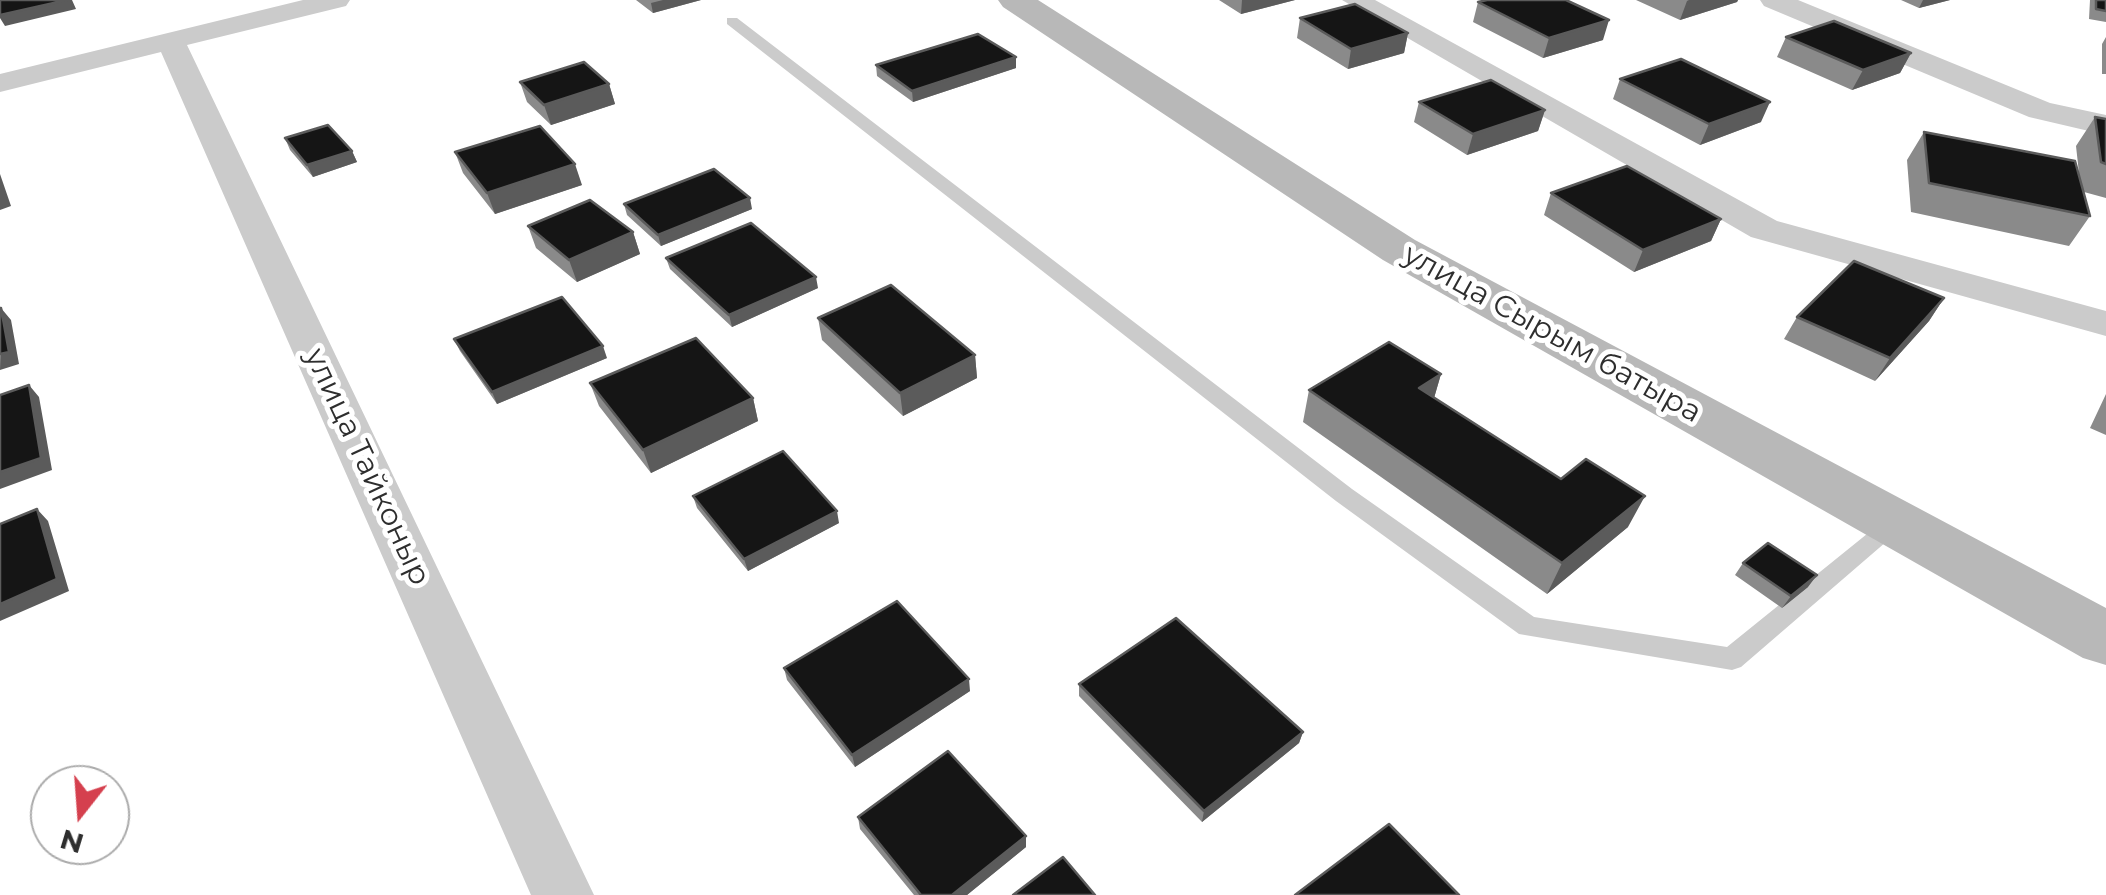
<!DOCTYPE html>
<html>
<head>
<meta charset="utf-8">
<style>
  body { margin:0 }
  #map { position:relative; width:2106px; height:895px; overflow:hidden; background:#fff; font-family:Montserrat,sans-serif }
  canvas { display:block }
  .north { position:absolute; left:30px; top:765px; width:100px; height:100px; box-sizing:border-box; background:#fff; border:2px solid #ababab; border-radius:50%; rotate:197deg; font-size:28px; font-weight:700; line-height:40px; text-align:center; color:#2e2e2e }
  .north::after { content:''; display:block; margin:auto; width:35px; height:45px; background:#d5404e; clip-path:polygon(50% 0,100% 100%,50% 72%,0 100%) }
</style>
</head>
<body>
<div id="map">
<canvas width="2106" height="895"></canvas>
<div class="north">N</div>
</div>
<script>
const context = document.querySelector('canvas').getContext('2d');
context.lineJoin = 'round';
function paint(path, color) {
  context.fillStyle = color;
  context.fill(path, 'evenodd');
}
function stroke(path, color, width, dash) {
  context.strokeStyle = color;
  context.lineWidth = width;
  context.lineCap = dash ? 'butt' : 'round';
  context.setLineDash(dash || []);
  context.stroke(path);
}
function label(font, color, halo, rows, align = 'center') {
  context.font = font + ' Montserrat,sans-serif';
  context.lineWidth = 10;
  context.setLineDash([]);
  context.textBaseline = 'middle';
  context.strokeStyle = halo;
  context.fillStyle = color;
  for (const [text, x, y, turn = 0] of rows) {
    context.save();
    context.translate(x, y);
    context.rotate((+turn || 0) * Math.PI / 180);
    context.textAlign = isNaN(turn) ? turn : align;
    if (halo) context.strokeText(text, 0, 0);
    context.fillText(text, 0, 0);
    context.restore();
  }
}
paint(new Path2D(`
  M727,18h10l615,471 182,128 193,30 161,-130h16l4,6 -167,144 -9,3 -213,-36 -183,-133 -609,-477z`), '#cbcbcb');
paint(new Path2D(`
  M303,0h47l-4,6 -159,39 407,850h-63l-370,-843 -161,40v-18z
  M1342,0h33l402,221 329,90v25l-355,-99z
  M1760,0h38l252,103 56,12v20l-77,-18 -265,-111z`), '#cbcbcb');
paint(new Path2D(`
  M998,0h40l377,240 691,368v57l-23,-7 -700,-398 -380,-253z`), '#b8b8b8');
paint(new Path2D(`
  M636,0h65l-48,13z
  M1219,0h76l-54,14z
  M1636,0h102l-1,2 -57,18z
  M1901,0h49l-31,8z
  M2090,0h16v22l-17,-3z
  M1478,2l125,38 -60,18 -70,-36z
  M1300,18l108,15 -4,20 -56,16 -51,-31z
  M1786,37l125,16 -11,20 -48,17 -75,-33z
  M2106,37v37h-4v-30z
  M876,65l140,3 -103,34 -36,-26z
  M1620,79l141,43 -61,23 -87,-46z
  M520,82l89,2 6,20 -64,21 -24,-23z
  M1419,102l126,8 -7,21 -71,24 -53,-33z
  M2095,117l11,2v79l-22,-6 6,24 -21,30 -158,-34 -4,-52 17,-28 155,41 -3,-27z
  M285,138l67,13 5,11 -44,15 -23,-27z
  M455,152l127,33 -87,29 -32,-41z
  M1551,193l170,26 -10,22 -77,31 -90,-57z
  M624,204l128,5 -91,37 -34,-31z
  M528,226l105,6 7,22 -63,28 -41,-34z
  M666,258l152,30 -86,39 -62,-58z
  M1944,298l-15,23 -54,60 -91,-42 13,-22z
  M818,318l157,37 2,23 -74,38 -81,-76z
  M454,339l153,19 -110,46 -37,-53z
  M1441,374l-7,24 127,81 67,48 -81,67 -244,-172 6,-32z
  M590,383l163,15 5,23 -107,52 -52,-67z
  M2106,394v41l-16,-7z
  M693,496l146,27 -91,48 -51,-63z
  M1743,563l65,24 -26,21 -47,-33z
  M784,668l186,23 -115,76 -68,-87z
  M1079,684l224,48 -4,11 -97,79 -123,-126z
  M858,817l168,30 -59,48h-53l-54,-66z`), '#8a8a8a');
paint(new Path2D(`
  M67,0h5l4,9 -71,17 -5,-8v-3z
  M663,0h38l-48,13 -2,-10z
  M1242,0h53l-54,14z
  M1689,0h49l-1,2 -57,18 7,-19z
  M1923,0h27l-31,8z
  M1609,20l-6,20 -60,18 6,-20z
  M1408,33l-4,20 -56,16 3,-20z
  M1911,53l-11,20 -48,17 11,-20z
  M1016,57v11l-103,34 -1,-11z
  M609,84l6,20 -64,21 -7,-20z
  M1770,102l-9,20 -61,23 9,-21z
  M1545,110l-7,21 -71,24 6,-21z
  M352,151l5,11 -44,15 -6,-12z
  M575,164l7,21 -87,29 -8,-21z
  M0,174l11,32 -11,4z
  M750,198l2,11 -91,37 -3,-11z
  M1721,219l-10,22 -77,31 9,-22z
  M633,232l7,22 -63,28 -8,-22z
  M816,277l2,11 -86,39 -3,-12z
  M1944,298l-15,23 -54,60 15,-23z
  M1,308l10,12 8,44 -19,6z
  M603,346l4,12 -110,46 -5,-12z
  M975,355l2,23 -74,38 -3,-23z
  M1441,374l-9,31 -13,-17z
  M29,385l10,12 13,73 -52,19v-17z
  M753,398l5,23 -107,52 -8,-23z
  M1645,496l-17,31 -81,67 15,-31z
  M37,509l11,12 21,70 -69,30v-17z
  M837,511l2,12 -91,48 -4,-12z
  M1817,575l-9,12 -26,21 9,-12z
  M969,679l1,12 -115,76 -3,-12z
  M1303,732l-4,11 -97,79 2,-11z
  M1026,836v11l-59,48h-15z`), '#5b5b5b');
const building = new Path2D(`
  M0,0h67l-67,15z
  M1487,0h79l43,20 -60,18 -71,-36z
  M2096,0h10v11l-10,-2z
  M1355,4l53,29 -57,16 -51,-31z
  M1834,21l77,32 -48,17 -77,-33z
  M978,34l38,23 -104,34 -36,-26z
  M1681,59l89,43 -61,22 -89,-45z
  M584,62l25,22 -65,21 -24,-23z
  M1491,80l54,30 -72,24 -54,-32z
  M2095,117l11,2v45l-5,-2z
  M328,125l24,26 -45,14 -22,-27z
  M540,126l35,38 -88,29 -32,-41z
  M1924,132l151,29 15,55 -161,-33z
  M1627,166l94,53 -78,31 -92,-57z
  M714,169l36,29 -92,37 -34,-31z
  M590,200l43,32 -64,28 -41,-34z
  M751,223l65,54 -87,38 -63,-57z
  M1854,261l90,37 -54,60 -93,-41z
  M891,285l84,70 -75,38 -82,-75z
  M562,297l41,49 -111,46 -38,-53z
  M0,308h1l8,44 -9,2z
  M696,338l57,60 -110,52 -53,-67z
  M1389,342l52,32 -22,14 142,91 25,-20 59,37 -83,67 -253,-173z
  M29,385l12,73 -41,14v-77z
  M783,451l54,60 -93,48 -51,-63z
  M37,509l20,70 -57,25v-80z
  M1768,543l49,32 -26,21 -48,-33z
  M897,601l72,78 -117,76 -68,-87z
  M1176,618l127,114 -99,79 -125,-127z
  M948,751l78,85 -74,59h-31l-63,-78z
  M1389,824l70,71h-164z
  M1063,857l32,38h-82z`);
paint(building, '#151515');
stroke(building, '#5b5b5b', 2.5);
label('30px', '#2e2e2e', '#fff', [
  ["улица Сырым батыра",1552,334,29],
  ["улица Тайконыр",367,467,65]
]);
</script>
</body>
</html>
